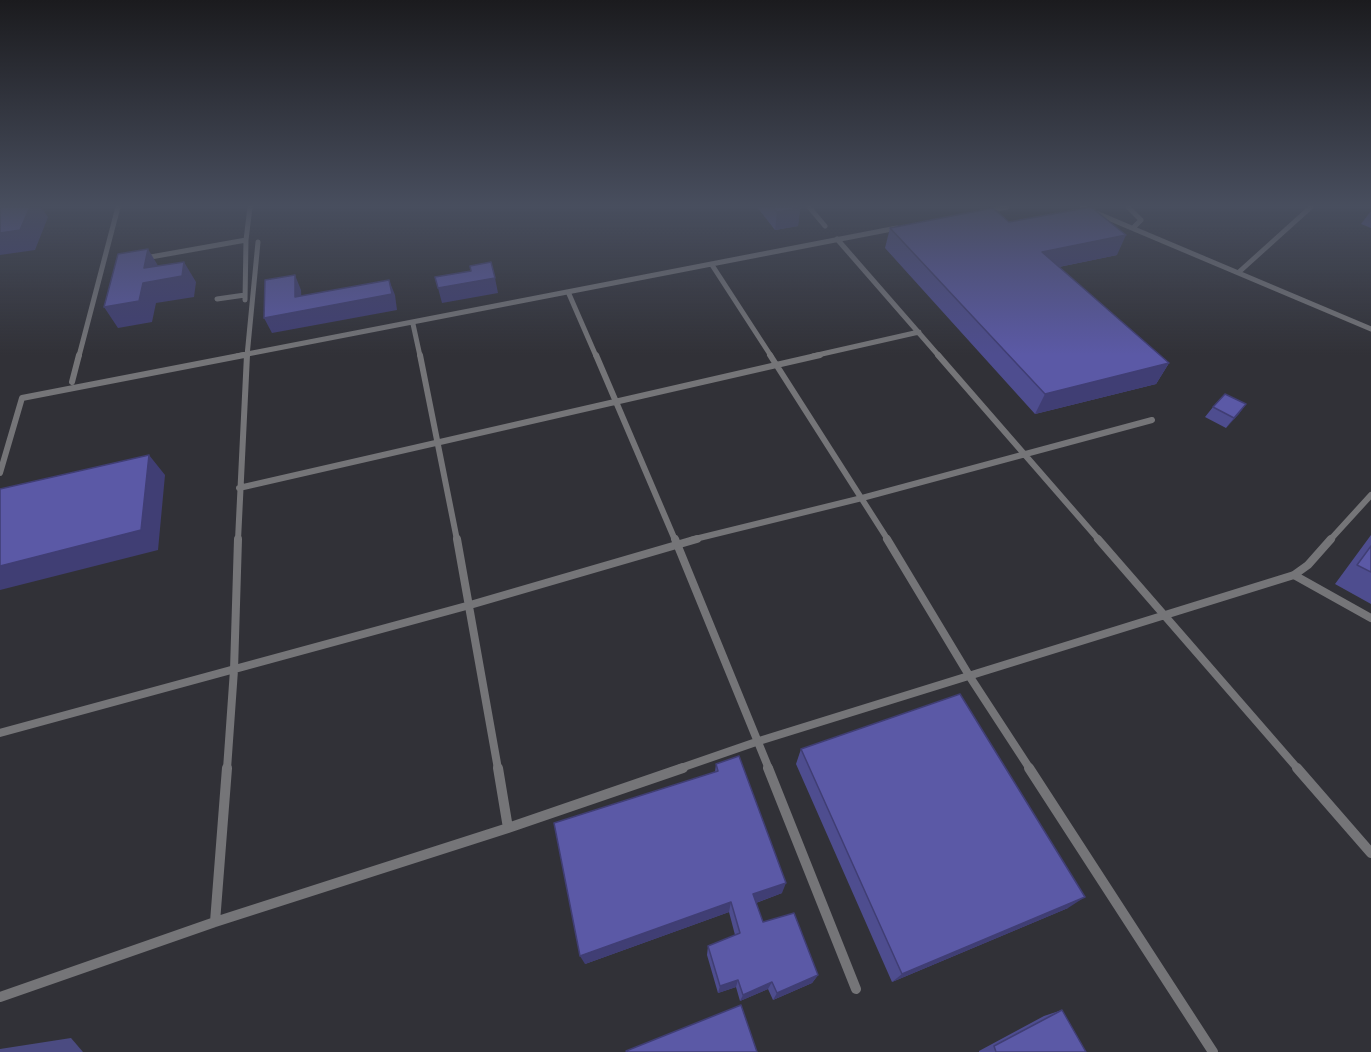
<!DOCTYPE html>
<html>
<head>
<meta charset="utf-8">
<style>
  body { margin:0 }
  canvas { display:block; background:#313137 }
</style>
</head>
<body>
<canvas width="1371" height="1052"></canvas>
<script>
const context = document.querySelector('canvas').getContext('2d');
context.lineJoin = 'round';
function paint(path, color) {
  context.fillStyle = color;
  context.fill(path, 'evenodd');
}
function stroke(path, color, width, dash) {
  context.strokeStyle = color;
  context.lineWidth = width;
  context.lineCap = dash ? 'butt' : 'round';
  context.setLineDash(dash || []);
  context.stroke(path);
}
paint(new Path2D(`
  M71,1038l12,14h-83v-3z`), '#4b4b81');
stroke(new Path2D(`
  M809,207l16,19
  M1082,207l289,122
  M1128,207l13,13 -8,8
  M988,211l19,-4
  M837,239l102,117
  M145,258l101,-18
  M712,265l59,91
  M1239,272l72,-65
  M569,294l27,62
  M217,299l28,-4
  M245,300l1,-60 4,-33
  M413,324l7,32
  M79,356l39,-149
  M237,356l660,-128
  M247,356l11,-114
  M813,356l106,-24`), '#757578', 5);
stroke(new Path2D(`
  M420,355l37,185
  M596,355l79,185
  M770,355l118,185
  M938,355l161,185
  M72,382l7,-27
  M0,473l22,-75 222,-43
  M239,488l581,-133
  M238,540l9,-185
  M691,540l171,-42 290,-78
  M1330,540l41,-45`), '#757578', 6);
stroke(new Path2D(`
  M457,539l41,230
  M675,539l94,230
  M887,539l83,138 60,92
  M1098,539l200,230
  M1294,575l77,43
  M0,733l470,-128 227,-66
  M227,769l7,-99 4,-131
  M678,769l81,-28 535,-166 14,-10 23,-26`), '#757578', 8);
stroke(new Path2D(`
  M498,768l10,60
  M768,768l88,221
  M1029,768l184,284
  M1297,768l74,85
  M215,922l12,-154
  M0,997l215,-75 293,-94 175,-60`), '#757578', 10);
paint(new Path2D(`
  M757,207h43l-2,19 -23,4z
  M1371,211v17l-10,-4z
  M1009,222l108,33 -58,12 110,96 -13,21 -121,30 -150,-166 5,-20z
  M1246,404l-20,24 -21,-11 8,-10z
  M1371,535v69l-36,-20z
  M801,749l267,159 -176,74 -96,-218z
  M716,764l66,129 -26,10 7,19 55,53 -6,8 -39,17 -5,-11 -28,12 -4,-14 -18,6 -11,-38 1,-9 27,-11 -6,-23 -144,52 130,-192z
  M1062,1010l24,42h-107v-1l65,-35z`), '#4e4d8f');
paint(new Path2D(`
  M30,207h11l7,10 -13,33 -35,5v-22z
  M800,208l-2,18 -23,4 2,-18z
  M1126,235l-9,20 -83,17 8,-20z
  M148,249l12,20 24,-7 12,20 -2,15 -38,6 -4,19 -34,6 -14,-21z
  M295,275l6,15 1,21 87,-31 6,15 2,15 -125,23 -8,-15 31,-21z
  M495,278l3,15 -56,10 -4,-15z
  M1169,363l-13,21 -121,30 10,-20z
  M1246,404l-7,10 -13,14 8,-10z
  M149,455l16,20 -7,75 -158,40v-24z
  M786,883l-4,10 -32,12 3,-11z
  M1085,897l-17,11 -176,74 10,-8z
  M731,902l-2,10 -144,52 -5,-8z
  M818,975l-6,8 -39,17 4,-7z
  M738,980l-2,7 -18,6 2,-7z
  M772,982l-4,7 -28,12 3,-6z`), '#403e74');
const building = new Path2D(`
  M0,207h30l-10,23 -20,3z
  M773,207h27v1l-23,4z
  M1091,207l35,28 -84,17 127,111 -124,31 -155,-166 103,-20 16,14z
  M148,249l-4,19 40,-6 -2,14 -39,7 -4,18 -35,6 14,-53z
  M491,262l4,16 -57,10 -3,-11 36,-6 -1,-5z
  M295,275v22l94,-17 3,14 -128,24 1,-38z
  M1225,394l21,10 -12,14 -21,-11z
  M149,455l-8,75 -141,36v-77z
  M1371,546v26l-14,-7z
  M960,694l125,203 -183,77 -101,-225z
  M739,756l47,127 -33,11 10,28 31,-9 24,62 -41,18 -5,-11 -29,13 -5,-15 -18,6 -12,-40 32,-13 -9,-31 -151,54 -26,-133 164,-52 -2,-7z
  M741,1005l16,47h-130l-1,-1z
  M1062,1010l24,42h-90l-2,-6z`);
paint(building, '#5b59a6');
stroke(building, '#403e74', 1.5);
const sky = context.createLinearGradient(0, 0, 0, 355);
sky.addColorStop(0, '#1b1b1e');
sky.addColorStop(0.58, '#484e5e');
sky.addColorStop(1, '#484e5e00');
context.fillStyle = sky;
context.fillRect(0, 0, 1371, 355);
</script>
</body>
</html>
